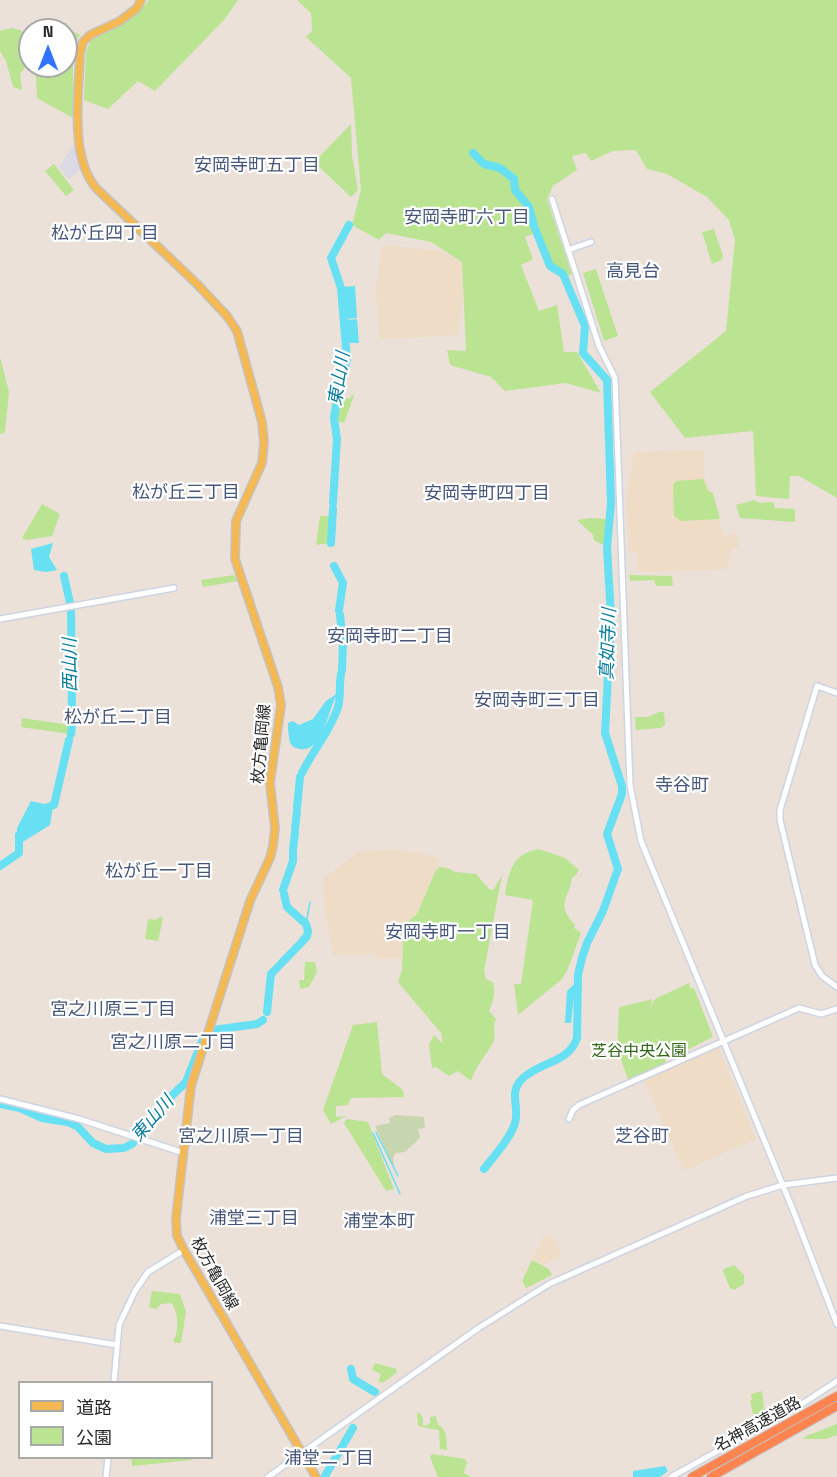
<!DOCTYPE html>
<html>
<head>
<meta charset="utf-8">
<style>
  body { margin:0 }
  #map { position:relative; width:837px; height:1477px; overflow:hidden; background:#ebe1d8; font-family:"Space Grotesk","Noto Sans JP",sans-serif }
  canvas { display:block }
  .legend { position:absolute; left:18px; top:1381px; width:195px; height:78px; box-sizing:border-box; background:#fff; border:2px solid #a9a9a9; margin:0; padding:8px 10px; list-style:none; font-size:18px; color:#282828 }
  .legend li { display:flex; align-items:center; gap:12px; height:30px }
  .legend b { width:30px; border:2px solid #a9a9a9 }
  .north { position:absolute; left:18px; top:18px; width:60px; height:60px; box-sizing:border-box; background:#fff; border:2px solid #a9a9a9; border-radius:50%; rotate:0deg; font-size:16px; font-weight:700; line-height:24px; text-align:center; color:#282828 }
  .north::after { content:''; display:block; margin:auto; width:21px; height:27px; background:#3274ff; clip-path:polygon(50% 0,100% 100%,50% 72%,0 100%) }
</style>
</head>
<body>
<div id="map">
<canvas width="837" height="1477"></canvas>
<ul class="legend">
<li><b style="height:8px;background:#f5b954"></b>道路</li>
<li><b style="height:16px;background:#bae492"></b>公園</li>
</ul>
<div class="north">N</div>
</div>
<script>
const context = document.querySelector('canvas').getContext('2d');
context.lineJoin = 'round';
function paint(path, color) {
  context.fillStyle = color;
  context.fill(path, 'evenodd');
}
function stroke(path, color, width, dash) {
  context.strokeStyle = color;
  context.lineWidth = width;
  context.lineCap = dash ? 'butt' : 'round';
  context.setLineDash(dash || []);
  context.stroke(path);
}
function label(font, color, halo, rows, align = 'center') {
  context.font = font + ' "Space Grotesk","Noto Sans JP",sans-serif';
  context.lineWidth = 4.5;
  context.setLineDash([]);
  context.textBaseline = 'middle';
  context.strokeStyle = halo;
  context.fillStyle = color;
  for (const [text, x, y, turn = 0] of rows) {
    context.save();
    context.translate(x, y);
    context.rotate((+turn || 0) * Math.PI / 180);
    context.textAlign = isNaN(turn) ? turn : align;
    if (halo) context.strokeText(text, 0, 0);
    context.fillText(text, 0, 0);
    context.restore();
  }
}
paint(new Path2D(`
  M73,146h3l4,24 -11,10 -10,-13z`), '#dbdae3');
paint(new Path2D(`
  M382,245l60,6 20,12 1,37 -5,35 -79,4 -3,-51z
  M703,450l2,30 7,13 12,43 13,-3 2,16h-8l-4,20 -89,3v-20h-9l-3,-51 8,-49z
  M396,850l26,3 18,6 -23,54 -11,9 -3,9 -2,27 -22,1 -3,-4h-43l-9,-51 -1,-25 32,-25 6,-3z
  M717,1047l2,1 37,91 -70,31 -3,-1 -39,-88 2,-2z
  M544,1234l10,4 8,18 -19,9 -10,-6z`), '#eedcc7');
paint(new Path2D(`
  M149,0h89l-14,20 -69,71 -17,-10 -30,28 -24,-9 2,-48 5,-12c24,-10 41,-20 58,-40z
  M297,0h540v498l-38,-22h-9l-1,23 -33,-3 -3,-65 -68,7 -35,-46 76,-61 9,-91 -6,-20 -22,-23 -40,-23 -20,-5 -11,-19 -23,1 -22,10 -5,-8 -14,3 5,14 -24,16 -6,13 25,75 -4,2 -16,-12 -14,-32 -13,5 8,22 -12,6 18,46 18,-6 7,47h13l24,41 -35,-10 -61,8 -14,-14 -41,-12 -3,-15 19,1 -4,-89 -31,-20 -45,-9 -7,7 -27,-15 9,-35 -10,-112 -45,-41 6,-6 -1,-18z
  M53,23h14l2,6 11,6 -7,12v71l-36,-20 -1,-22 -4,-10h34v-36h-24z
  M11,28l9,2 7,5 3,-1v31l-3,-1 -7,10 2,16 -9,-3 -7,-26 -6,-10v-20z
  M351,124l1,31 6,35 -7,7 -35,-33 -1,-3z
  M54,164l20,26 -8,6 -21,-25z
  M714,229l9,27 -1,4 -10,4 -10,-32z
  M596,269l22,67 -14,5 -21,-68z
  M0,357l9,35 -4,40 -5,2z
  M352,395l2,1 -10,27 -8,-2 4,-25 10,3z
  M703,479l5,12 5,2 7,26 -39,2 -7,-5 -1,-31 3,-4z
  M754,500l6,3 13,-1 2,6 20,1v13l-55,-4 -4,-13z
  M42,504l18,10 -8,22 -26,4 -4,-2z
  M320,516h10l-1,27 -13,2z
  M591,518l15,1 -1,27 -11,-6 -1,-5 -16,-15z
  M234,575l4,6 -35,6 -2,-7z
  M629,575l43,1 1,10h-17l-2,-6 -24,1z
  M659,712h5l1,13 -4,3 -25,2 -1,-13h13z
  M22,718l48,7v9l-49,-7z
  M539,849l26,9 14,12 -3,5 -4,3c-3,22 -17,25 3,47l-1,3 7,5 -14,38 -6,9 -43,35 -4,-31h7l12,-84 -28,-5c4,-24 7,-41 34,-46z
  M439,867l9,1 7,4 21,2 14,16 4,-1 8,-14 -18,96 2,8 7,3c3,12 0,19 -4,29l7,8c-4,8 1,15 -3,24 -8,14 -17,22 -22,38l-13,-10 -9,5 -13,-9 -4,1 -3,-24 5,-9 9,9 -2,-11 -43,-51 4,-12 1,-35 3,-12 11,-9 18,-42z
  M160,917l3,1 -5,23 -13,-2 3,-20 8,1z
  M305,962h10l2,10 -8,15 -9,2 -1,-9h5z
  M689,983l2,6 3,-1 19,49 -42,21 -5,-3 -2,-8 -12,-14 11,15 3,16 -38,15 -11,-30 2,-41c7,-4 23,-5 33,-9l-2,12 3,-10 4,-3z
  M377,1022l5,52 21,16 1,7 -53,1 -3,7 -12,1v11l10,-1 -15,8 -8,-14 30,-85z
  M347,1119l21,3 26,67 -8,2 -42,-68z
  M532,1260l17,9 3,6 -26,13 -4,-7z
  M734,1265l10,10v9l-10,6 -4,-2 -7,-17 1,-2z
  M152,1291l28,3 6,18 -5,31h-5l-3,-2c7,-11 5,-27 -1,-38l-11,1 -5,5 -7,-2z
  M375,1363l22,6 -1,4 -13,10 -5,-2 3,-7 -9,-4z
  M762,1391l3,24 -12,-1 -3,-14h2l-1,-6z
  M419,1412l4,6v7l3,1 4,-3v-6l6,-1 2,9 3,1 5,8 1,16 -7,-1 -1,-19 -21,-4 -1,-12z
  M837,1424v11l-11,4h-23l3,-3z
  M432,1454l33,5 2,3 -3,11 7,4h-33l-8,-20z
  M131,1458h61l1,2 -61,6z`), '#bae492');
paint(new Path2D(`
  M396,1115l28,2 1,11 -7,1 2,9 -15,14 -9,1 -3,5 1,6 -1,2 -18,-40 15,-3 -1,-5z`), '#c7d6af');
paint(new Path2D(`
  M355,286l2,32 -11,1 -3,-32z
  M357,319l2,24h-11l-2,-23z
  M53,543l-4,14 8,13 -11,2 -12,-2 -3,-21z
  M338,693c-10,13 -14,65 -42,55 -5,-2 -7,-6 -7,-11 -1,-5 -1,-10 -1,-14l5,-2 6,4 14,-6 13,-18z
  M31,801l22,5 -3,19 -32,20 -1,-17z
  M573,985h2l-4,38h-6l2,-32z
  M665,1466l3,5 -8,6h-27v-6z`), '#66e0f2');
stroke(new Path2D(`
  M306,924l4,-22
  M376,1132l22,44
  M373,1133l27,61`), '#66e0f2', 1.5);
stroke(new Path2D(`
  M473,153l11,11 16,4 14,11 1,11 14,17 5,19 16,40 13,8 22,52 -2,27 24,27 4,123 -4,45 4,69 -6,116 17,53v8l-15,40 11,35 -15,42 -16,32 -5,15 -4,17 -1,63c-8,25 -38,24 -55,41 -14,14 -2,27 -7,44 -5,16 -21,33 -31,46
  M333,503l4,-64 -3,-21 5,-31 8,-27 -6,-72 -10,-30 18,-33
  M331,543l2,-34
  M334,566l9,17 -4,27
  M64,576l6,27
  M71,611l1,109
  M340,615l3,28 -1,27
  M71,734l1,-8
  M302,773c11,-23 28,-41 36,-66 3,-10 1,-22 3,-33
  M297,807l3,-30
  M45,808l9,-3 15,-65
  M295,829l2,-18
  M293,850l2,-17
  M0,866l19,-13v-18
  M283,890l10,-29v-8
  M267,1012l4,-38 29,-30 7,-8 1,-5 -2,-7 -19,-17 -3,-13
  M213,1030l44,-6 6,-4
  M0,1104l20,4 22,10 25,4 10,4 16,17 13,6 18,-1 8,-4 28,-37 26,-25 17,-43
  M351,1369l2,10 22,13
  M325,1476l28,-48`), '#66e0f2', 8);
const minor = new Path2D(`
  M552,199l47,147 16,32 15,407 11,56 152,369 44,114
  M568,250l23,-8
  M0,619l174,-31
  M837,693l-20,-7 -37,124v10l35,145 7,11 15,11
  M0,1099l79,20 105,34
  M569,1119l4,-9 6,-5 220,-97 22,6 16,-5
  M0,1326l117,19
  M114,1382l5,-57 16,-34 13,-19 36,-22
  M106,1477l2,-19
  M268,1477l212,-150 69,-43 198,-88 36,-11 54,-7
  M671,1477l131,-73 35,-23`);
const major = new Path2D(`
  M141,0l-4,8 -17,13 -30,14 -7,7 -3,11c-1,41 -11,105 17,136l99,94 31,33 10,15 25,91 2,20 -2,21 -26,58 -1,38 43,128 3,18 -11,78 5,45 -2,18 -3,12 -20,43 -59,185 -15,132 1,18 7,14 132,227`);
const highway = new Path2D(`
  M692,1477l145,-81
  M711,1477l126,-71`);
stroke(minor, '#ced4e2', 8);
stroke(major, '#c3c3c3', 10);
stroke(highway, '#c3c3c3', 10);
stroke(minor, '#fff', 5);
stroke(major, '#f5b954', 7);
stroke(highway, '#ff8450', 8);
label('16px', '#282828', '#fff', [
  ["枚方亀岡線",262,744,-85],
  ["枚方亀岡線",214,1274,61],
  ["名神高速道路",758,1425,-29]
]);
label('16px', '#326617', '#fff', [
  ["芝谷中央公園",639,1052]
]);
label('18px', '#47577a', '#fff', [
  ["安岡寺町五丁目",257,166],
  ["安岡寺町六丁目",467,218],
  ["松が丘四丁目",105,234],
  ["高見台",633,272],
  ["松が丘三丁目",186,493],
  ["安岡寺町四丁目",487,494],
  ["安岡寺町二丁目",390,637],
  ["安岡寺町三丁目",537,701],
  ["松が丘二丁目",118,718],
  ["寺谷町",682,786],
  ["松が丘一丁目",159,872],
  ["安岡寺町一丁目",448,933],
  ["宮之川原三丁目",113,1010],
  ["宮之川原二丁目",173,1043],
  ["宮之川原一丁目",241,1137],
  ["芝谷町",642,1137],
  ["浦堂三丁目",254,1219],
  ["浦堂本町",379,1222],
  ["浦堂二丁目",329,1459]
]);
label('italic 18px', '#087d9b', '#fff', [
  ["東山川",340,379,-81],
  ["真如寺川",609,644,-88],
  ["西山川",71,665,-91],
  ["東山川",153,1119,-49]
]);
</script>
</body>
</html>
